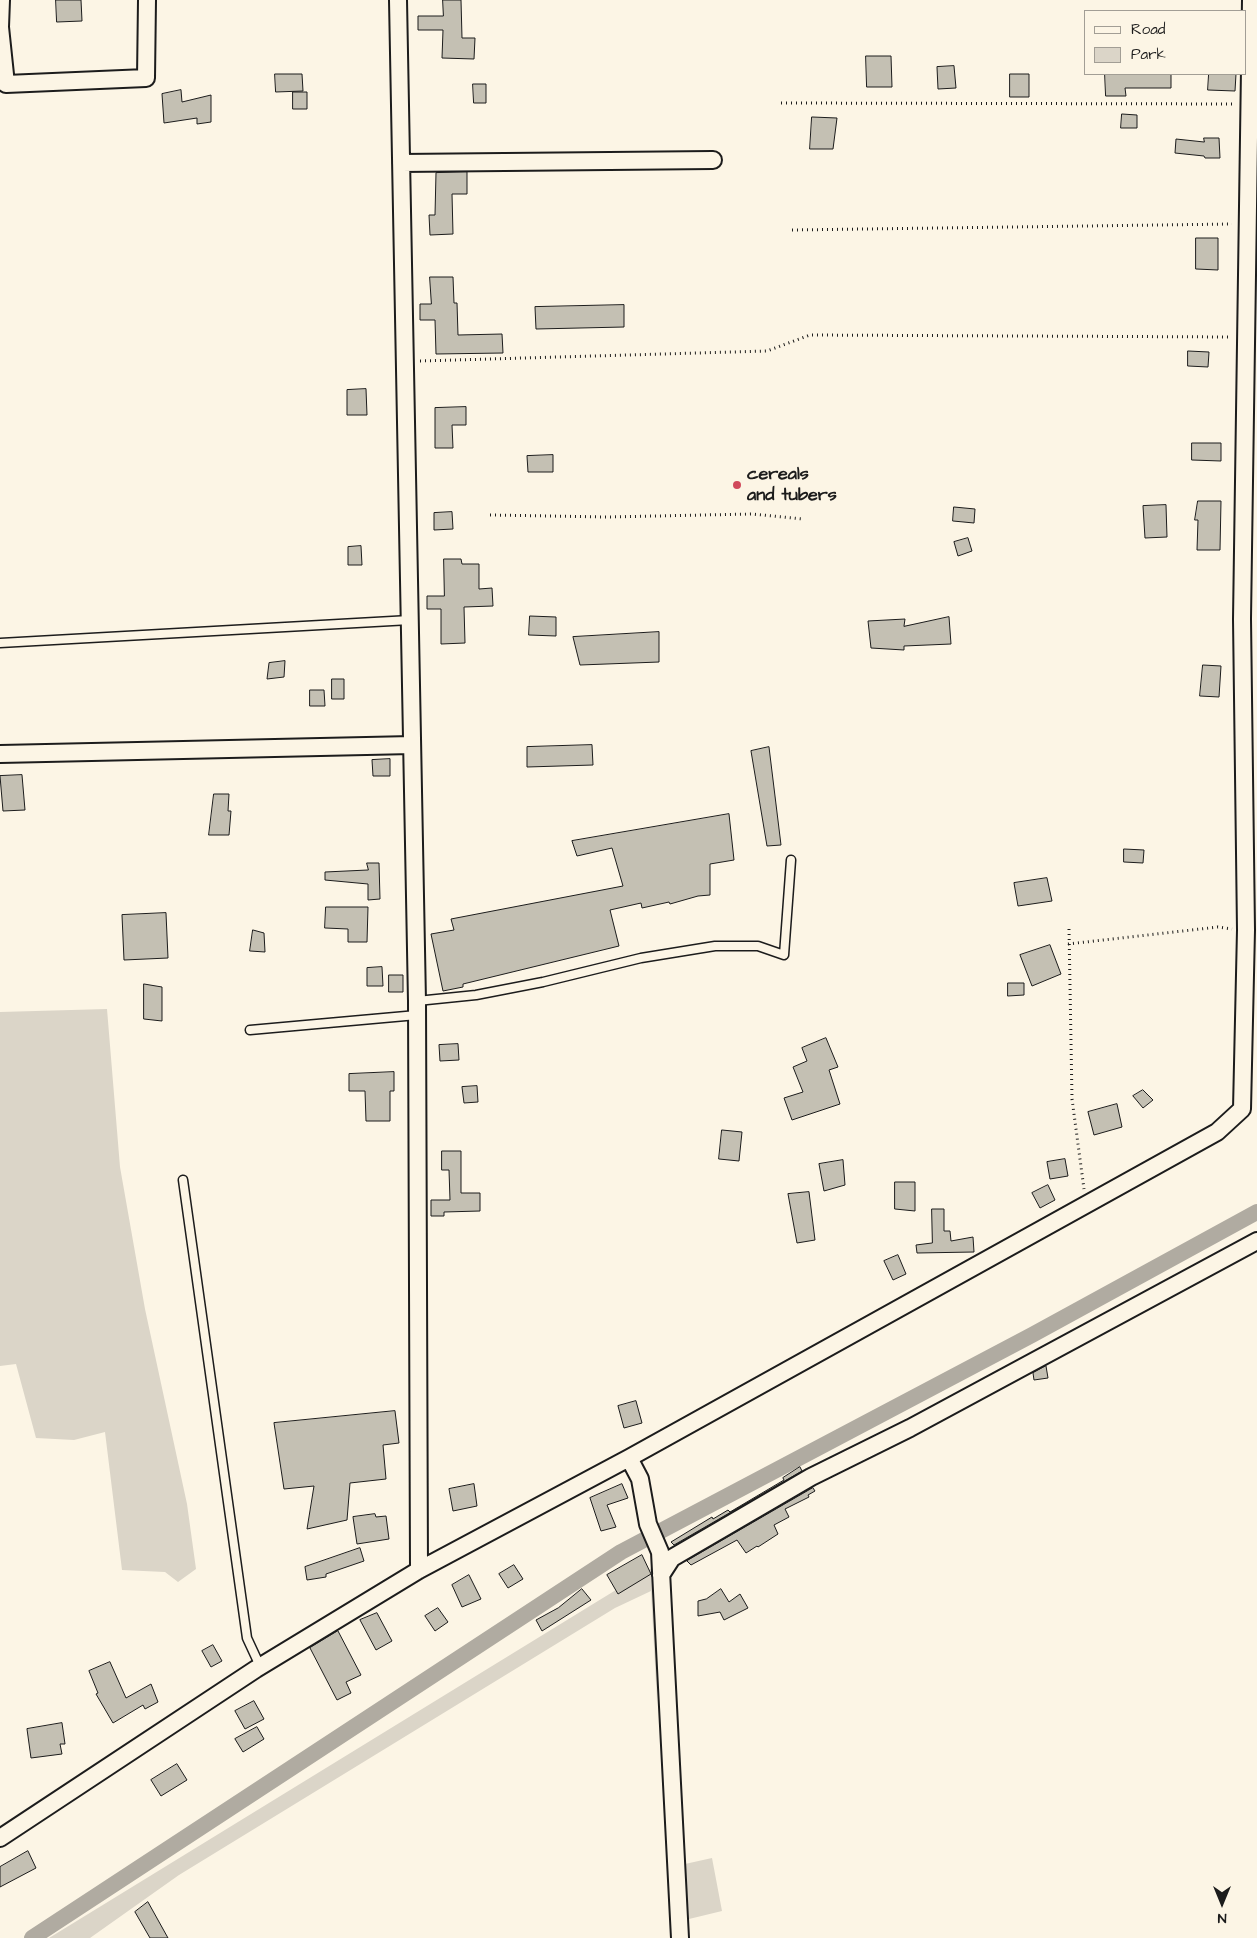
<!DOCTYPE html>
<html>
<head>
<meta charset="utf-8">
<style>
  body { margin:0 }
  #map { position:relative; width:1257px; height:1938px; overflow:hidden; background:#fcf5e5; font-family:"Architects Daughter",sans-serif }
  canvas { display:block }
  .legend { position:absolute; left:1084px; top:10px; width:162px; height:65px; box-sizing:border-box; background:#fcf5e5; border:1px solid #a29e95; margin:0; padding:6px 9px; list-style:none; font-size:15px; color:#1c1c1c }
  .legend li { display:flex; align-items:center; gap:10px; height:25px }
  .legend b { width:25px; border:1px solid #a29e95 }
  .north { position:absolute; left:1197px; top:1878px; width:50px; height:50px; -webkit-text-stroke:4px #fcf5e5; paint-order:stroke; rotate:180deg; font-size:14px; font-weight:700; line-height:20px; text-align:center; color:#1c1c1c }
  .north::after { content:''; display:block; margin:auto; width:18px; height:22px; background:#1c1c1c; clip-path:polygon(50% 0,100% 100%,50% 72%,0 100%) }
</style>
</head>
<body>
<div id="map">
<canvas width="1257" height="1938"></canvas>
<ul class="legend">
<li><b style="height:6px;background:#fcf5e5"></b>Road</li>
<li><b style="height:14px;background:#dbd5c8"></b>Park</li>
</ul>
<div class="north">N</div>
</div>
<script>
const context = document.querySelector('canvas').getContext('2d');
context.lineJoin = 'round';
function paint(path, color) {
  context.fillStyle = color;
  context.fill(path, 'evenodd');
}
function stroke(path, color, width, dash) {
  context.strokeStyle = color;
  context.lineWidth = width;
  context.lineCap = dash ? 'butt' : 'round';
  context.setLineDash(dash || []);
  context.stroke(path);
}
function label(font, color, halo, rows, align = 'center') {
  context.font = font + ' "Architects Daughter",sans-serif';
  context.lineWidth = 4;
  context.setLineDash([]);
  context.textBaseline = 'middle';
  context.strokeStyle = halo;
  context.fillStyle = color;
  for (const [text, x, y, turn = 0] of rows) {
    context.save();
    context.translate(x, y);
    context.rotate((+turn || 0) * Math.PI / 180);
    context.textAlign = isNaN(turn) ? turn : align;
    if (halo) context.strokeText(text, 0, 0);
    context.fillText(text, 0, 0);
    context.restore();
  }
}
paint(new Path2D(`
  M107,1009l13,158 25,142 42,195 9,65 -18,13 -13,-10 -43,-2 -17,-138 -31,8 -38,-2 -20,-74 -16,2v-354z
  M655,1566l2,136 -6,-111 -36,17 -436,267 -89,63h-41z
  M712,1858l10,53 -33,8 -4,-55z`), '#dbd5c8');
stroke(new Path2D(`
  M32,1938l589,-386 411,-217 225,-123`), '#b0aba1', 16);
const building = new Path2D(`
  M56,0h25l1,21 -25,1z
  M443,0h18l1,38h13l-1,21 -32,-1 1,-28h-25v-14h25z
  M866,56h25l1,31h-25z
  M954,66l2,22 -18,1 -1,-22z
  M275,74h27l1,17 -27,1z
  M1010,74h19v23h-19z
  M1105,74h66v14h-46l1,8h-20z
  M1209,74h27l-1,17 -27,-1z
  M473,84h13v19h-12z
  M181,90l1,12 29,-7v27l-14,2v-6l-33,5 -2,-29z
  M293,92h14v17h-14z
  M1122,114l15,1v13h-16z
  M812,117l25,1 -4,31h-23z
  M1204,138h15l1,20h-15l-1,-2 -29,-3 1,-14 28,3z
  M467,172v22h-15l1,40 -23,1 -1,-20h6l1,-42z
  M1196,238h22v32l-22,-1z
  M430,277h23l1,26h3l1,32 44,-1 1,19 -67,1 -1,-34h-15v-16h11z
  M624,305v22l-88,2 -1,-22z
  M1188,351l21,1 -1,15 -20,-1z
  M366,389l1,26h-20v-25z
  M466,407v18h-14l1,23h-18v-40z
  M1192,443h29v18l-29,-1z
  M553,455v17h-25l-1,-16z
  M1198,501h23l-1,49h-23l1,-30h-3z
  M1166,505l1,32 -22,1 -2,-32z
  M954,507l21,2 -1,14 -21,-2z
  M452,512l1,17 -19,1v-17z
  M968,538l4,13 -14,5 -4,-14z
  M361,546l1,19h-14v-18z
  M444,559h17l1,5h17v25l13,-1 1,18 -29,1 1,36 -24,1v-35h-14v-13h17z
  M530,616l26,1v19l-27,-1z
  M949,617l2,27 -47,2v4l-33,-2 -3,-27 37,-2 -1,7z
  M659,632v30l-79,3 -7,-28z
  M285,661l-1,16 -17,2 2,-16z
  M1203,665l18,1 -2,31 -19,-1z
  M332,679h12v20h-12z
  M310,690h14l1,16h-15z
  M592,745l1,20 -66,2v-20z
  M769,747l12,98 -14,1 -16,-95z
  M390,759v17h-17l-1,-16z
  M22,775l3,35 -22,1 -3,-35z
  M214,794h15l-1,17h3l-2,24h-20z
  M729,814l5,46 -24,4v31l-12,1 -28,8 -1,-2 -27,6 -1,-5 -31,7 9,36 -156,38v3l-20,4 -12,-57 23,-4 -3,-11 172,-33 -11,-38 -35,8 -5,-15z
  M1124,849l20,1 -1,13 -19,-1z
  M367,863h12l1,36 -12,1v-16l-43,-4v-8l43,-2z
  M1047,878l5,23 -34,5 -4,-23z
  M326,907h42l-1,35h-19v-13l-23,-1z
  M166,913l2,45 -44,2 -2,-45z
  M253,930l11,3 1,19 -15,-1z
  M1050,945l11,29 -29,12 -12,-31z
  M382,967l1,19h-16v-18z
  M389,975h14v17h-14z
  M1008,983h16v12l-16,1z
  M144,984l18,3v34l-18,-2z
  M826,1038l12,29 -9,3 11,34 -48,16 -8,-22 19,-6 -10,-25 14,-6 -5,-13z
  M458,1044l1,16 -19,1 -1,-16z
  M394,1072v19h-4v30h-24l-1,-30h-16v-17z
  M477,1086l1,16 -14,1 -2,-16z
  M1143,1090l10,10 -10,8 -10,-12z
  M1117,1104l5,23 -28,8 -6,-23z
  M722,1130l20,2 -3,29 -20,-2z
  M442,1151h19v42h19v18l-36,1v4h-13v-16h19l-1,-30h-7z
  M1065,1159l3,17 -18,3 -3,-17z
  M843,1160l2,25 -21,6 -5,-27z
  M895,1182h20v29l-20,-2z
  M1048,1185l7,15 -15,8 -8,-15z
  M809,1192l6,48 -18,3 -9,-49z
  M932,1209h12v22h6l1,10 22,-4 1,15 -57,1 -1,-8 16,-2z
  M898,1255l8,19 -13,6 -9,-19z
  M1046,1366l2,12 -14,2 -1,-7z
  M636,1401l6,22 -18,5 -6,-22z
  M395,1411l4,32 -16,2 3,34 -36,4 -3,37 -40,9 7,-43 -30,3 -10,-66z
  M800,1467l2,4 -128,74 -3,-3 41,-25 1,2 15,-9 2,2 54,-32 -1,-2z
  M474,1484l3,22 -24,5 -4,-22z
  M622,1484l6,14 -21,7 9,22 -15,4 -11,-33z
  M813,1488l2,3 -7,4 1,2 -24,12 4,8 -15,8 4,9 -20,13 -1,-1 -11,7 -9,-13 -46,25 -4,-4z
  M375,1514l1,3 10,-1 3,23 -32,5 -4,-27z
  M360,1548l4,13 -38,13v3l-19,3 -2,-13z
  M642,1555l9,19 -33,20 -11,-19z
  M514,1565l9,14 -15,9 -9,-14z
  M469,1575l12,24 -19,8 -10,-22z
  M582,1589l9,11 -49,31 -6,-11 22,-12z
  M721,1589l8,13 11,-8 8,14 -24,12 -4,-8 -22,4v-15l8,-2z
  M438,1608l10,14 -13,9 -10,-15z
  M377,1613l15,28 -16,9 -16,-30z
  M338,1631l23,44 -15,7 5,11 -14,7 -27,-52z
  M213,1645l9,16 -11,6 -9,-16z
  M110,1662l16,36 25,-14 7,18 -13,7 -2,-4 -30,18 -17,-29 2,-1 -9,-22z
  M254,1701l10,18 -19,10 -10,-18z
  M62,1723l3,21h-5l2,10 -31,4 -4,-29z
  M257,1727l7,12 -21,13 -8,-13z
  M177,1764l10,16 -26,16 -10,-16z
  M28,1851l8,17 -36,19v-20z
  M148,1902l20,36h-18l-15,-26z`);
paint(building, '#c4c0b3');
stroke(building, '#1c1c1c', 1);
const service = new Path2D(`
  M0,643l410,-23
  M417,1001l59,-6 67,-13 98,-24 74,-12h43l26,9 7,-95
  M250,1030l167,-15
  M183,1180l64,458 13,28`);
const minor = new Path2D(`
  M398,0l19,1001 2,569
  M0,27l6,57 140,-6 1,-78
  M0,27l1,-27
  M401,163l312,-3
  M0,754l412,-9
  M629,1458l11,21 8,45 12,28 20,386
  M661,1575l11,-17 139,-81 99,-49 347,-187
  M0,1838l256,-169 163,-99 210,-112 588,-326 25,-23 4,-179 -4,-311 9,-619`);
stroke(service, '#1c1c1c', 11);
stroke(minor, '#1c1c1c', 20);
stroke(new Path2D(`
  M781,103l455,1
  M792,230l440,-6
  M420,361l347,-10 43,-16 421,2
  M490,515l117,2 145,-3 51,5
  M1069,929l3,170 12,90
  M1068,944l150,-17 14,2`), '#1c1c1c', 3, [1, 4]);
stroke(service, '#fcf5e5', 8);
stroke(minor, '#fcf5e5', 16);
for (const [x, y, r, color] of [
  [737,485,5,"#d1495b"]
]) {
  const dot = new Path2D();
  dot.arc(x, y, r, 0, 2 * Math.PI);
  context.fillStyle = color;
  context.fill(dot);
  stroke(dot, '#fcf5e5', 2);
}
label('bold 18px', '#1c1c1c', '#fcf5e5', [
  ["cereals",747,475],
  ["and tubers",747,496]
], 'left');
</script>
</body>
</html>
